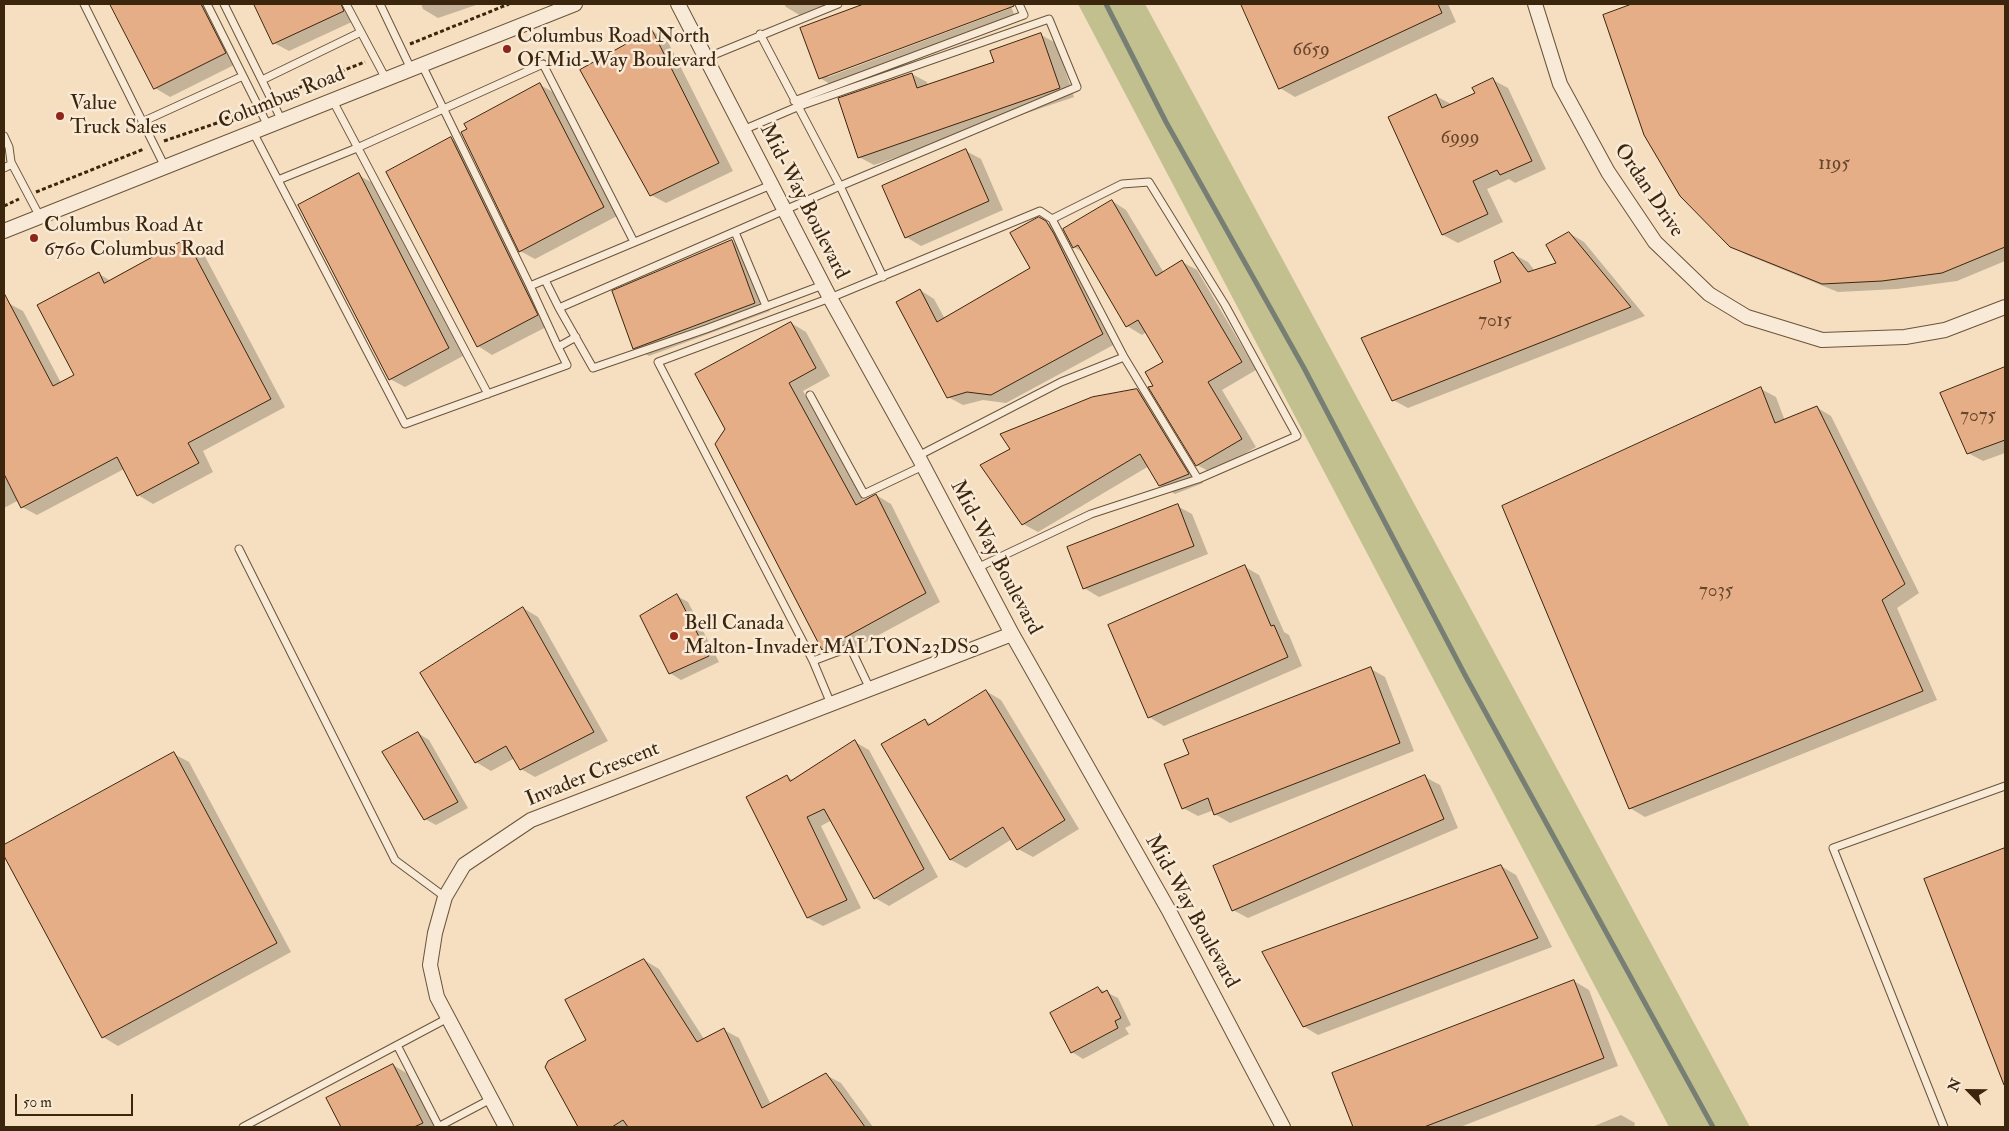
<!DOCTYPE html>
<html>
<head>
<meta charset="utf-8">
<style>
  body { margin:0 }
  #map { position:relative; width:2009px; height:1131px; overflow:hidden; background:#f5dfc0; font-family:"IM FELL Double Pica",serif }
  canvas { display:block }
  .frame { position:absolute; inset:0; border:5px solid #3c250d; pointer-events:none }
  .north { position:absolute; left:1944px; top:1066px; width:50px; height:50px; -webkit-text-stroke:4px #f8ead6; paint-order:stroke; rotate:293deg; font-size:14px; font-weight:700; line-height:20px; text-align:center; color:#3c250d }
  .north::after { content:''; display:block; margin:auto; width:18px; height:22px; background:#3c250d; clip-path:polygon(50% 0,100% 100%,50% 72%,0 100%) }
  .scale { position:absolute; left:15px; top:1094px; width:118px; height:22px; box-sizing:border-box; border:2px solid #3c250d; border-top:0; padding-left:6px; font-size:15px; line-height:18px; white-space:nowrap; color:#3c250d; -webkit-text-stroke:4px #f8ead6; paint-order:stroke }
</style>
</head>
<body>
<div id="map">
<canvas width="2009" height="1131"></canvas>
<div class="frame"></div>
<div class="north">N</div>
<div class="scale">50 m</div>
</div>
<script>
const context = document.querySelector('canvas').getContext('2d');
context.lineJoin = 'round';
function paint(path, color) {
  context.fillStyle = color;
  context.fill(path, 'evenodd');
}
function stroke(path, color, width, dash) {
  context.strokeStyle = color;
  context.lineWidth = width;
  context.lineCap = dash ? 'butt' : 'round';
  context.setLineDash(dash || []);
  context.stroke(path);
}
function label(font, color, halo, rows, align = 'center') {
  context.font = font + ' "IM FELL Double Pica",serif';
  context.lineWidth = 5;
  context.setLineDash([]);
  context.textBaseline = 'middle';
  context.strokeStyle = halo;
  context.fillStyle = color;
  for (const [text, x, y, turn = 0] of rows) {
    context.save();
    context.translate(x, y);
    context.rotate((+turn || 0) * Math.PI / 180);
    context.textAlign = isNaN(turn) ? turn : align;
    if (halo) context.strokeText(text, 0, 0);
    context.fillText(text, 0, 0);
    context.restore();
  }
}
paint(new Path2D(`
  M1078,4h67l605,1123h-81z`), '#c2c08e');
paint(new Path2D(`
  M111,4h99l30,58 -70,35 -15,-9z
  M255,4h93l8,16 -67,31 -15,-8z
  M421,4h58l-41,14 -15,-9z
  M784,4h47l-30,12 -15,-9z
  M867,4h143l6,15 -181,68 -15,-9 -18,-50zM1007,7l1,2 -180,68v-3z
  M1242,4h206l8,18 -161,75 -15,-9z
  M1635,4h370v257l-48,20 -60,8 -59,3 -91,-37 -16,-9 -126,-230z
  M652,31l15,9 66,131 -67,32 -15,-8z
  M1041,35l15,8 18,54 -200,68 -15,-8 53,-83 15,8 1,4 67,-23z
  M1493,80l15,8 38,81 -31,14 -6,-4 -22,10 16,33 -45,21 -15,-8 -54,-117 47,-22 15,8 25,-10z
  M540,85l15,8 64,122 -84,44 -15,-8z
  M451,139l15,8 86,177 -60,31 -14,-9z
  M966,151l15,8 22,51 -82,36 -15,-9z
  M358,175l15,8 90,173 -58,31 -15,-8z
  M1112,201l14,9 38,63 18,-11 15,8 59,100 -34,20 34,57 -44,26 -15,-8 -42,-78 9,-25 -18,-30 -4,3 -15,-9 -43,-73 -10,-6z
  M1039,218l16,9 62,116 -111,60 -23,-3 -20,5 -15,-8 -28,-107 14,9 11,20 87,-50z
  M1569,233l15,9 61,74 -237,92 -15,-8 109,-117 11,-29 15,8 7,9 23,-7z
  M186,241l15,8 84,158 -82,44 10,21 -60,32 -15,-9 -14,-26 -87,46 -15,-8 -3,-7 -15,8v-203l4,-2 15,8 38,72 14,-7 24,-102 12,7z
  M732,242l15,8 23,61 -121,45 -15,-8z
  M791,323l15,9 24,44 -27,15 61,111 12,-7 15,9 49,98 -102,55 -15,-8 -107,-205z
  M2005,368v85l-22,8 -15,-8 -26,-60z
  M1761,389l15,8 9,24 31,-14 15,9 88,177 -22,15 40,92 -292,117 -15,-9z
  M1137,390l15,9 51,84 -28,11 -15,-9 -11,-19 -111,66 -15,-8 -11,-75z
  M1177,506l15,8 16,40 -109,43 -15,-9z
  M1245,567l14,8 25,57 5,3 13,31 -138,60 -15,-9z
  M677,596l11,6 31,60 -38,18 -11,-7z
  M523,608l15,9 70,124 -73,36 -14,-8 -6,-11 -24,13 -15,-9z
  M1371,669l14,8 29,74 -184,72 -15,-9 -1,-4 -16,6 -15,-8 7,-53z
  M986,691l15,9 78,129 -46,28 -15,-8 -6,-10 -46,29 -15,-8 -68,-115 42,-24 7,3z
  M418,733l11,7 39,68 -32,17 -11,-6z
  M855,742l14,8 69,127 -49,29 -14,-8 -43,-78 -11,6 40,82 -38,18 -15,-8 -60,-121 39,-20 6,3z
  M174,754l15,8 102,190 -173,94 -15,-9 -99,-184v-7z
  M1425,777l15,8 18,43 -210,90 -15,-8z
  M2005,849v235l-79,-204z
  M1501,866l15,9 36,72 -234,88 -15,-9z
  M644,960l15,9 45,70 20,-9 15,8 32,67 55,-30 15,8 32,44h-294l-33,-60 42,-26z
  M1574,981l15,9 29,76 -158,61h-106l-20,-53z
  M1098,988l20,10 13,27 -6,3 4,6 -46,25 -11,-7 -20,-38z
  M393,1065l15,9 27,53h-93l-14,-28z
  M1621,1115l14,8 -1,4h-42z`), '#0003');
stroke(new Path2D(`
  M1106,4l60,118 138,246 161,307 248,452`), '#777f74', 5);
const building = new Path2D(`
  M110,4h91l25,49 -72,36z
  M254,4h87l3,7 -71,33z
  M864,4h150v2l-195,73 -19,-51z
  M1241,4h197l4,9 -163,76z
  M1632,4h373v243l-63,26 -60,8 -60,3 -92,-37 -50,-51 -36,-61 -41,-120z
  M652,30l67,133 -69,33 -70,-126z
  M1041,33l19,55 -202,70 -20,-60 74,-25 5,15 77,-26 -4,-11z
  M1493,78l39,83 -32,14 -3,-5 -24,11 15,33 -46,21 -54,-118 48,-23 6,14 33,-15 -3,-5z
  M540,83l64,124 -85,45 -58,-120 6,-3 -3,-5z
  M451,137l87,178 -61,32 -91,-175z
  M966,149l23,52 -84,37 -23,-52z
  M359,173l90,175 -60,32 -91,-175z
  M1112,200l44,76 26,-16 60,102 -34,20 34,57 -46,27 -48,-79 5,-1 -8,-14 18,-10 -25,-42 -12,7 -48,-82 -5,3 -10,-19z
  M1039,217l7,4 8,13 49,100 -112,61 -24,-3 -20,6 -51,-96 24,-13 17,33 93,-54 -20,-35z
  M1569,232l62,75 -239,94 -31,-63 140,-56 -7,-21 19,-9 15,20 28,-9 -10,-18z
  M186,239l85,160 -83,44 11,20 -62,33 -20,-39 -96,51 -17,-34v-181l49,93 21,-11 -37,-70 62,-33 5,11z
  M732,240l23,63 -122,46 -21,-58z
  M791,322l25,46 -27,15 67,122 20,-11 50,99 -104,57 -107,-206 10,-15 -30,-55z
  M2005,367v73l-38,14 -27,-61z
  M1761,387l14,36 42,-17 88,178 -23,16 41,91 -294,118 -127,-303z
  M1137,389l52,85 -30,12 -19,-32 -118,71 -42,-60 30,-16 -10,-15 92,-37z
  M1178,504l16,42 -111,43 -16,-42z
  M1245,565l26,61 3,-1 14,32 -140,61 -40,-93z
  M677,594l32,62 -40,18 -29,-58z
  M523,607l71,125 -74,38 -14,-24 -31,17 -55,-90z
  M1371,667l29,76 -186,72 -6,-17 -26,11 -18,-45 25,-10 -6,-14z
  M986,690l79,130 -48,30 -14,-23 -53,33 -69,-116 44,-25 3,6z
  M418,732l40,70 -34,18 -42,-68z
  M855,740l69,129 -50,30 -50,-90 -17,8 40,83 -40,18 -61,-121 41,-22 3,6z
  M174,752l103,191 -175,95 -98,-182v-11z
  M1425,775l19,44 -212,92 -19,-45z
  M2005,848v237h-1l-80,-206z
  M1501,865l37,73 -235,89 -41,-75z
  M644,959l53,83 27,-14 38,80 64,-35 39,54h-237l-5,-7 -11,7h-34l-33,-60 3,-6 38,-21 -21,-40z
  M1574,980l30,78 -180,69h-71l-21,-54z
  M1098,987l4,6 5,-3 14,28 -6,3 3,7 -47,25 -21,-40z
  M393,1064l30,59 -9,4h-73l-15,-29z`);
paint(building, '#e6ae87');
stroke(building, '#3c250d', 1);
const lane = new Path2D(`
  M84,4l81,163
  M207,4l61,122
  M224,4l58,117
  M346,4l40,75
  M380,4l31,65
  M760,34l80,152 43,91
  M706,58l132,-54
  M422,65l108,221 241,-101
  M262,80l99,-48
  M333,101l155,293
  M794,101l230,-86 -5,-11
  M142,122l101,-46
  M743,130l54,-23 252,-88 28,68 -237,99 -281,122 34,60 113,-39 117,-44
  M253,132l152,292 162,-59 -9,-18
  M4,136l5,11 2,15 29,55
  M4,168l8,-4
  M278,180l79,-32 186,-84 91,178
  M735,232l31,74
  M545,280l14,28
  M530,286l28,61 18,-10
  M1124,357l-72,-138 70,-35 27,-2 76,123 72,131 -99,43
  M810,395l54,99 59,-28
  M918,456l143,-74 63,-25 74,122 -107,35 -114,54
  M239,549l156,311 50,37
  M813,661l-155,-299 172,-64 210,-87 12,8
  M831,704l-18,-43 37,-14 20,42
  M397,1045l42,82
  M243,1127l205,-109
  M438,1127l53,-28
  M1944,1127l-111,-279 172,-62`);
const street = new Path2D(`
  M678,4l152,294 88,158 94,178 156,275 115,218
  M1535,4l25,80 48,88 47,70 54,52 38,23 75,23 83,-3 40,-7 60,-23
  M4,231l571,-227
  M506,1127l-69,-130 -7,-32 5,-32 10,-36 19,-32 67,-45 481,-186`);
stroke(lane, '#6a543a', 9);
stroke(street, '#6a543a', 16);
stroke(new Path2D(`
  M410,44l99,-40
  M280,95l85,-33
  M164,141l53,-18 31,-16
  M36,192l108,-43
  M4,206l15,-7`), '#3c250d', 3, [4, 2.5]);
stroke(lane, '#f8ead6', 7);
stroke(street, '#f8ead6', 14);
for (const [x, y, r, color] of [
  [507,49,5,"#8f2418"],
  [60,116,5,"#8f2418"],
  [34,238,5,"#8f2418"],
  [674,636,5,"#8f2418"]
]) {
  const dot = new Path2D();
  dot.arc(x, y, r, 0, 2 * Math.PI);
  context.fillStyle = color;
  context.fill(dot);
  stroke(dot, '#f8ead6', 2);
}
label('19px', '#66472c', null, [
  ["6659",1311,51],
  ["6999",1460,139],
  ["1195",1834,165],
  ["7015",1495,322],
  ["7075",1978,417],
  ["7035",1716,592]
]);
label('21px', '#3c250d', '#f8ead6', [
  ["Columbus Road North",517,37],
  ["Of Mid-Way Boulevard",517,61],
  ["Value",70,104],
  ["Truck Sales",70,128],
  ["Columbus Road At",44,226],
  ["6760 Columbus Road",44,250],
  ["Bell Canada",684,624],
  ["Malton-Invader MALTON23DS0",684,648]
], 'left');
label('21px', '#3c250d', '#f8ead6', [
  ["Columbus Road",282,99,-22],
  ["Ordan Drive",1648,191,56],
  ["Mid-Way Boulevard",803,202,63],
  ["Mid-Way Boulevard",995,558,62],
  ["Invader Crescent",593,775,-22],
  ["Mid-Way Boulevard",1191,912,61]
]);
</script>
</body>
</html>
